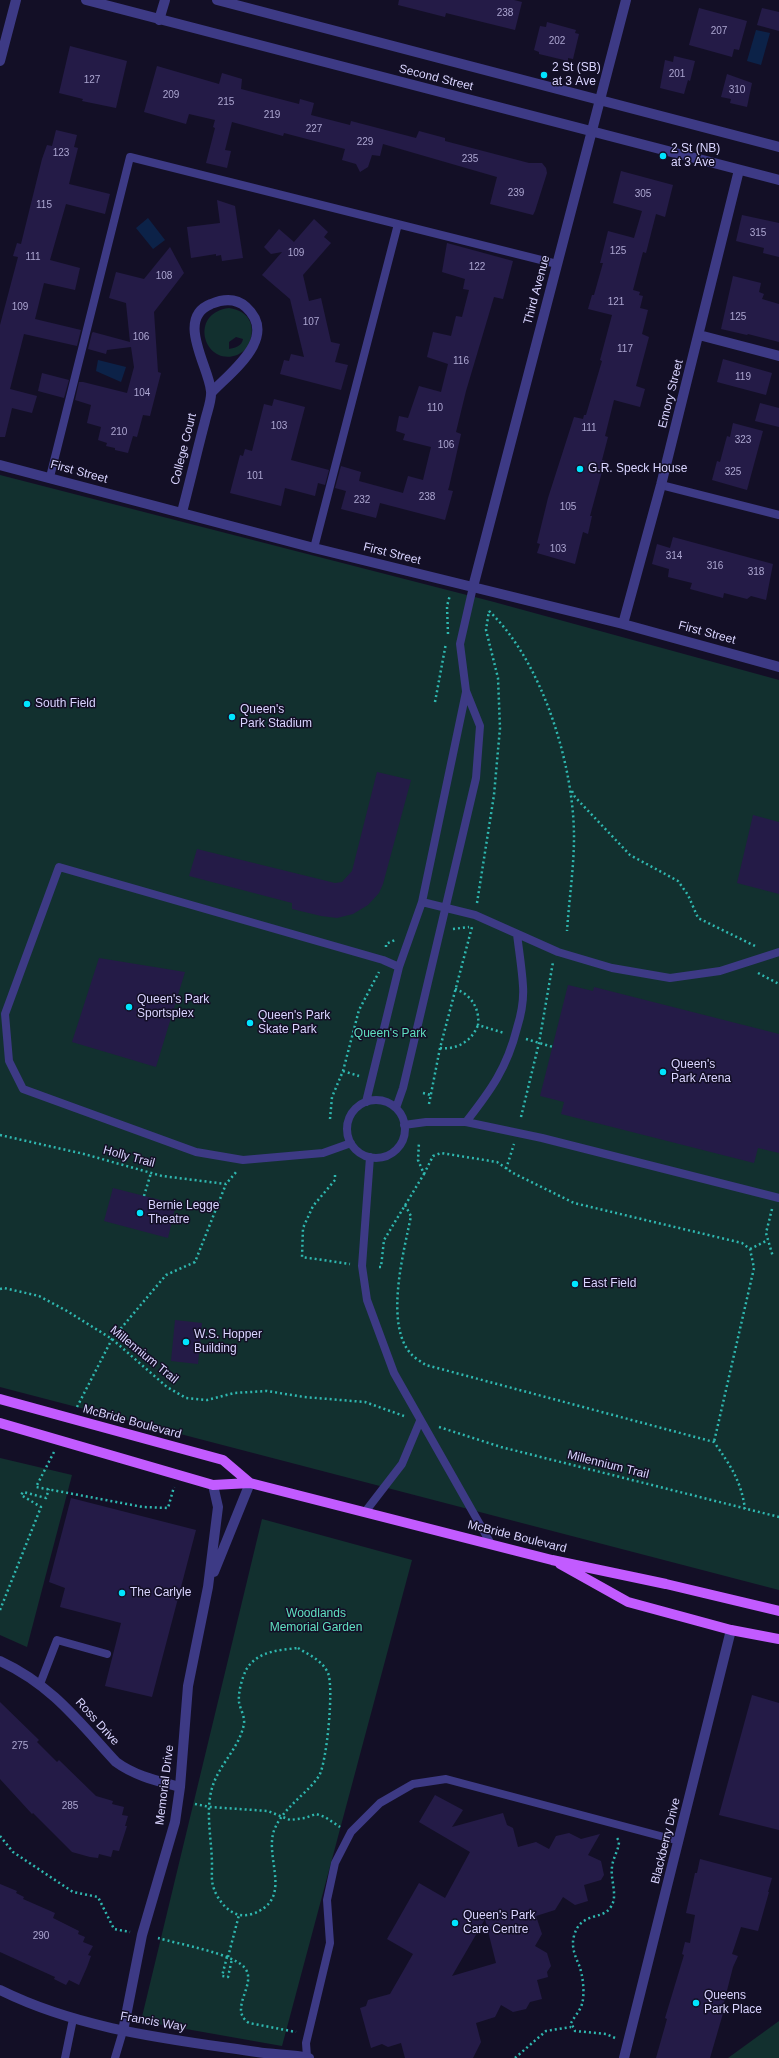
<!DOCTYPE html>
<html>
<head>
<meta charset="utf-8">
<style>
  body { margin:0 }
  canvas { display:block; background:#130f26 }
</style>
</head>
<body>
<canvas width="779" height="2058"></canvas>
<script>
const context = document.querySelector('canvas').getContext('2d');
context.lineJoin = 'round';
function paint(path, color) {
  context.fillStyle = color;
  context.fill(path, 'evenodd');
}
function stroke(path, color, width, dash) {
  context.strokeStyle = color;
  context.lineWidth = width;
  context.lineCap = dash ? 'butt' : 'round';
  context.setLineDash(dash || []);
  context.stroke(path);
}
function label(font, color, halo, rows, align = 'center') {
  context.font = font + ' Arial,sans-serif';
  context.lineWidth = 3;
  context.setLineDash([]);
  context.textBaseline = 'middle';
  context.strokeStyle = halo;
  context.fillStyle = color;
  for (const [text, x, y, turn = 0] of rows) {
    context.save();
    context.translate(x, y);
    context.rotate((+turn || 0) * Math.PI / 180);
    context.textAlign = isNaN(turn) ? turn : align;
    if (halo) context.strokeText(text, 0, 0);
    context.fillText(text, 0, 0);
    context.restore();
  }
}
paint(new Path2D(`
  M229,308c21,3 28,19 19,38 -2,4 -7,7 -11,9 -33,12 -49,-42 -8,-47zM236,337l7,2c-1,7 -8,9 -14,10v-7z
  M0,475l494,127 285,78v910l-779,-203z
  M0,1458l72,17 -45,172 -27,-12z
  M262,1519l150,41 -130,486 -141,-25z
  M779,2021v37h-51z`), '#12302f');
paint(new Path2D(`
  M756,30l14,3 -9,32 -14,-4z
  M148,218l17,22 -12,9 -17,-21z
  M98,360l28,7 -5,15 -25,-11z`), '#0c2248');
paint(new Path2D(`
  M399,0h115l8,2 -7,28 -69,-17 -1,4 -47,-12z
  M699,8l48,13 -8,29 -5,-1 -2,8 -43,-12z
  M762,8l17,4v19l-22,-6z
  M547,22l29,8 -1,3 4,1 -6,25 -5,-1v3l-29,-7v-2l-5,-2 6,-24 6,1z
  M70,46l57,15 -11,47 -34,-7 1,-2 -24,-6z
  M674,56l21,5 -5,20 -2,-1 -4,14 -24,-6 5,-28 8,2z
  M157,66l62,18 3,-11 20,6 -1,10 58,15 1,-5 14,4 -3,12 39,10 1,-4 65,17 3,-7 26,7v3l84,22h13l4,5 1,5 -12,38 -2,4 -43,-11 7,-27 -114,-33 -3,12 -8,-1 -4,12 -8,5 -4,-8 -14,-4 3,-11 -61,-16 -1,3 -51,-14 -7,28 6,1 -4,17 -21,-5 9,-35 -2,-1 2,-7 -26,-6 -3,10 -42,-12z
  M727,74l25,9 -5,24 -17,-4 1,-4 -10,-2z
  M56,130l21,5 -3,12 4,1 -9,36 41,10 -5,20 -39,-10 -16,56 30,8 -5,22 -31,-7 -9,36 46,11 -4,16 -53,-12 -14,55 27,7 -5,17 -20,-5 -7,29h-5v-112l18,-68 -5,-1 4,-13 4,1 21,-85 5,-14 5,1z
  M621,171l52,14 -8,32 -9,-3 -10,39 -3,-1 -10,38 7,2 -1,3 4,1 -3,12 8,2 -6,24 7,3 -13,49 9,3 -5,18 -26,-7 -9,36 3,1 -6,23 3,1 -15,55h2l-4,18 -5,-2 -8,32 -38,-11 3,-9 -3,-1 11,-45 26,-81 9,2 1,-4h2l16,-54 -2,-1 12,-45 -24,-6 4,-14h2l9,-32h-3l8,-32 26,7 8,-27 -29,-8z
  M217,200l18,6 8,52 -21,3 -1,-6 -5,1v-2l-25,4 -4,-31 33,-4z
  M742,215l37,8v34l-16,-4 1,-5 -28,-7z
  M314,219l14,13 -4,5 7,6 -28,32 6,26 12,-3 10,44 9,2 -5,18 13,3 -7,25 -61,-16 4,-14 5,1 2,-7 13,3 -14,-58 -28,-24 20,-23 -11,2 -7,-7 15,-18 15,13z
  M447,243l66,18 -10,38 -9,-2 -28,94 -10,41 5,2 -12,53 -1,3 5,1 -8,29 -65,-17 -4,15 -35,-9 5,-18 -11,-3 6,-22 20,6 -2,9 44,12 5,-17 15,4 8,-33 -28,-7 2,-6 -9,-3 3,-15 9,2 11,-32 22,6 7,-28 -21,-7 6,-25 18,4 5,-20 6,1 7,-27 -6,-1 2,-10 -23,-7z
  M170,247l14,26 -30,39 4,60 3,1 -11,43 -7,-1 -6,22 -4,-1 -5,17 -13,-3v-2l-9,-2 1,-3 -9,-3 3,-13 -14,-4 4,-18 -16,-5 4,-18h4l44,11 7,-26 -3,-20 -24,3 -1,4 -18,-5 4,-16 1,-1 37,10 -4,-39 -17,-5 7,-26 28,7z
  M733,276l28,7 -2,9 5,2 -2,5 17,5v38l-31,-8 -1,1 -26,-6z
  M723,359l49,14 -6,22 -49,-13z
  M42,373l27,7 -5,18 -26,-7z
  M274,399l31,8 -14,53 38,10 -4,15 -7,-2 -3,13 -30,-8 -4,18 -51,-13 10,-38 3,1 2,-7 7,2 12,-47 8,2z
  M760,403l19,5v19l-24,-6z
  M733,423l30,8 -16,59 -35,-10 5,-19 3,1 7,-26 3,1z
  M673,537l100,27 -7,36 -15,-4 -4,3 -23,-6 -1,5 -33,-9 2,-6 -24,-6 1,-8 -17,-5 5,-20 13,4z
  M377,772l34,8 -28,104 -4,9 -11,12 -15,9 -16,4 -16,-2 -29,-7v-6l-103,-27 8,-27 138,34 7,-1 10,-11z
  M753,815l26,7v72l-42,-11z
  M99,958l86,14 -29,95 -84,-25z
  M568,985l25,6 1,-4 185,47v119l-21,-5 -4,15 -193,-49 3,-12 -24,-6z
  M113,1188l63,16 -8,34 -64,-17z
  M175,1320l27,3 -4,41 -27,-3z
  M71,1498l125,32 -44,167 -47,-11 16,-63 -61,-16 5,-19 -16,-6z
  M752,1695l27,8v127l-60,-15z
  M0,1702l39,38 -2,2 20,20 2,-2 37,36 17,5 -1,3 12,3 -2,8 6,1 -3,10h2l-8,25 -6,-1 -2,7 -12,-3 -1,4 -8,-1 -18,-5 -39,-39 -1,1 -32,-35z
  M435,1795l28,15 -11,17 51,-14 4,12 6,3 5,19 18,-5 13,7 7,-13 13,-3 12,6 19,-5 -12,21 13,6 3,14 -3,5 -17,5 4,16 -13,4 -12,-8 -8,13 -19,6 6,18 -7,12 12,7 4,13 -4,6 1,5 -11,3 5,19 -12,3 -4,7 -13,3 -12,-7 -6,12 -19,6 5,19 -8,16h-68l-4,-15 -13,4 -6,-3 -11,4 -11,-40 6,-2 2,-6 22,-6 23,-40 -26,-15 32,-56 26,15 25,-46 -51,-30zM485,1919l11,44 -44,13z
  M700,1859l72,19 -4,14h1l-11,39 -17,-4 -9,27 6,2 -5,11 -11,43h2l-14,48h-54l11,-39 -2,-1 19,-63 -2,-1 3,-12 5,1 5,-28 -9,-2 9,-40h2z
  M0,1884l17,7 -1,2 8,4 -1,2 32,14 -2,5 26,13 -1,3 7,3 -2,5 10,4 -5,9 3,1 -4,11 -8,18 -10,-5 -3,5 -12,-6 1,-2 -55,-25z`), '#241b47');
stroke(new Path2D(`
  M489,611c53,50 85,154 85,226 0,31 -5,63 -7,94
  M448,634l-1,-28 3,-11
  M435,702l11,-59
  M572,791l3,6 55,58 48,26 10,14 10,23 57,28
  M477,903l17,-108 6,-67 -2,-50 -12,-48 3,-19
  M453,929l16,-2
  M386,947v-3l9,-4
  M758,973l21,11
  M455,989c16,5 25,20 23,36l26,8
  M526,1039l27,8
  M440,1048c17,2 32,-7 38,-23
  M343,1071l16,5
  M423,1093l8,2
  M429,1104l11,-56 32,-121
  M521,1117l18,-74 14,-81
  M330,1119l2,-22 11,-26 16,-61 20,-38
  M0,1135l84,19 78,22 64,8 11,-13
  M506,1169l8,-25
  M424,1174l9,-18 8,-3 56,9 16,11 61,30 168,40 8,6 4,19 -40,174
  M335,1175v5l-22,26 -10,22 -1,29 48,7
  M144,1196l7,-23
  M405,1205l6,11c-7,35 -27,108 0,138 4,4 10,8 15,11l288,77c16,23 27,38 31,67
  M772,1209l-6,24 7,24
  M750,1249l18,-9
  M379,1267h2l3,-27 40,-66 -6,-14 1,-18
  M0,1289l4,-1 35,8 28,15 45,28 55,48 19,11 21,2 27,-7 33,-2 37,6 61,5 39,14
  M77,1407l35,-68 54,-64 29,-13 31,-78
  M439,1427l62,20 278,70
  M54,1452l-18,35 107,20 25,1 6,-21
  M0,1610l41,-103 -20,-12 2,-3 23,6 3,-9
  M298,1648c11,7 24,12 30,25 6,14 -1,89 -9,103 -13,19 -34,30 -44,52 -12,27 17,66 -16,83 -5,3 -12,5 -19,4 -12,-2 -22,-15 -26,-26 -3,-8 -2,-15 -2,-23 0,-26 -7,-53 0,-78 7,-24 27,-39 32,-64 1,-8 -4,-15 -5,-22 -1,-9 3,-24 7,-32 11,-19 33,-20 52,-22z
  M195,1804l15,3 58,4 22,9 15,-2 11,-4 9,3 15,10
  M0,1836l13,16 60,40 25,5 16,32 16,3
  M158,1938c20,6 73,15 86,29 15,16 -17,42 5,56l47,9
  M227,1957l-5,19 6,1 4,-18
  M228,1957l11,-42
  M615,2038l-9,-4 -31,-3 -4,-8c3,-6 9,-12 11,-19 3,-10 1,-29 -3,-39 -4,-9 -8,-19 -5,-29 6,-24 28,-16 36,-28 9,-11 0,-28 2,-41 1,-10 7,-17 7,-26l-2,-3
  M515,2058l31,-27 25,-4`), '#2fb8b0', 2.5, [2, 3]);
stroke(new Path2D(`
  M50,477l80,-320 427,107
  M661,485l118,30
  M314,548l84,-324
  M422,902l53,13 83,37 54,16 58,10 50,-7 59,-19
  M347 1129a29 29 0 1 1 58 0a29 29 0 1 1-58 0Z
  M366,1102l33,-135 23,-65 44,-210
  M396,1108l7,-20 73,-310 4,-52 -14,-35 -6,-47 13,-57
  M466,1122c25,-32 41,-54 51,-94 4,-13 7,-28 6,-42 -1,-17 -4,-35 -6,-52
  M404,1125l22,-3h40l76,16 237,60
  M351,1143l-28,10 -80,7 -47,-8 -173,-63 -14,-28 -4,-47 54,-147 324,93 16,7
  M370,1157l-8,109 5,34 27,73 97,171
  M365,1512l37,-48 18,-43
  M40,1684l17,-44 50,14
  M307,2057l-1,-14 24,-100 -3,-43 8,-37 16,-31 29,-29 33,-19 33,-5 233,62
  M65,2058l8,-39
  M115,2058l8,-27`), '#3d3a85', 8);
stroke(new Path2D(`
  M86,0l693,180
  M217,0l562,147
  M159,20l6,-20
  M0,61l16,-61
  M699,335l80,21
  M0,465l314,83 309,76 156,43
  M182,512c8,-30 15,-61 23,-91 2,-9 7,-21 6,-30 -2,-24 -36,-73 0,-87 12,-5 25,-6 35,3 33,30 -14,64 -34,85
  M473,587l153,-587
  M623,624l38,-139 78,-315
  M214,1572l36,-89
  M0,1661c52,24 79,61 116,101 19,14 42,19 64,25
  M0,1990c81,40 169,49 257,62 17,3 35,2 52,6
  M123,2031l19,-96 33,-113 5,-35 8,-101 20,-99 10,-80 -5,-22
  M624,2058l107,-428`), '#3d3a85', 10);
stroke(new Path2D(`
  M0,1399l223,61 27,23
  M0,1423l213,62 37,-2 302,77 114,24 113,27
  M560,1564l68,38 103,28 48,9`), '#c25bff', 10);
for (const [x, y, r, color] of [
  [544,75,4,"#00e5ff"],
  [663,156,4,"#00e5ff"],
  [580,469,4,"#00e5ff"],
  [27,704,4,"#00e5ff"],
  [232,717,4,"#00e5ff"],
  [129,1007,4,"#00e5ff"],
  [250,1023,4,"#00e5ff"],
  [663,1072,4,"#00e5ff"],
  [140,1213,4,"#00e5ff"],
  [575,1284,4,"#00e5ff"],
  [186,1342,4,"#00e5ff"],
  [122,1593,4,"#00e5ff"],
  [455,1923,4,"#00e5ff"],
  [696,2003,4,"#00e5ff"]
]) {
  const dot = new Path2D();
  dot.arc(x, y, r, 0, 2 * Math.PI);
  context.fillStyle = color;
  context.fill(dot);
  stroke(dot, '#130f26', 1.5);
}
label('10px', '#aca6d1', null, [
  ["238",505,13],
  ["207",719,31],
  ["202",557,41],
  ["201",677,74],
  ["127",92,80],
  ["310",737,90],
  ["209",171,95],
  ["215",226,102],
  ["219",272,115],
  ["227",314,129],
  ["229",365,142],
  ["123",61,153],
  ["235",470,159],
  ["239",516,193],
  ["305",643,194],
  ["115",44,205],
  ["315",758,233],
  ["125",618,251],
  ["109",296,253],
  ["111",33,257],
  ["122",477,267],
  ["108",164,276],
  ["121",616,302],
  ["109",20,307],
  ["125",738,317],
  ["107",311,322],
  ["106",141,337],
  ["117",625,349],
  ["116",461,361],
  ["119",743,377],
  ["104",142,393],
  ["110",435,408],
  ["103",279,426],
  ["111",589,428],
  ["210",119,432],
  ["323",743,440],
  ["106",446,445],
  ["325",733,472],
  ["101",255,476],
  ["238",427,497],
  ["232",362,500],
  ["105",568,507],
  ["103",558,549],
  ["314",674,556],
  ["316",715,566],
  ["318",756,572],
  ["275",20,1746],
  ["285",70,1806],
  ["290",41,1936]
]);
label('12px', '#d9d4ff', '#130f26', [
  ["2 St (SB)",552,68],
  ["at 3 Ave",552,82],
  ["2 St (NB)",671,149],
  ["at 3 Ave",671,163],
  ["G.R. Speck House",588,469],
  ["South Field",35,704],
  ["Queen's",240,710],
  ["Park Stadium",240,724],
  ["Queen's Park",137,1000],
  ["Sportsplex",137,1014],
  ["Queen's Park",258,1016],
  ["Skate Park",258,1030],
  ["Queen's",671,1065],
  ["Park Arena",671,1079],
  ["Bernie Legge",148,1206],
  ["Theatre",148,1220],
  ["East Field",583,1284],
  ["W.S. Hopper",194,1335],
  ["Building",194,1349],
  ["The Carlyle",130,1593],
  ["Queen's Park",463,1916],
  ["Care Centre",463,1930],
  ["Queens",704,1996],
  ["Park Place",704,2010]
], 'left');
label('12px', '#d9d4ff', '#130f26', [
  ["Second Street",436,78,14],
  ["Third Avenue",537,290,-75],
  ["Emory Street",671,394,-76],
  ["College Court",184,449,-76],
  ["First Street",79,472,15],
  ["First Street",392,554,14],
  ["First Street",707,633,15],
  ["Holly Trail",129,1157,15],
  ["Millennium Trail",144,1355,39],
  ["McBride Boulevard",132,1422,15],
  ["Millennium Trail",608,1465,14],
  ["McBride Boulevard",517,1537,14],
  ["Ross Drive",97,1722,48],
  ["Memorial Drive",165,1785,-83],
  ["Blackberry Drive",666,1841,-76],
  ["Francis Way",153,2022,10]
]);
label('12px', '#5fe0c0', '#130f26', [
  ["Queen's Park",390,1034],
  ["Woodlands",316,1614],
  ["Memorial Garden",316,1628]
]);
</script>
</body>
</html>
